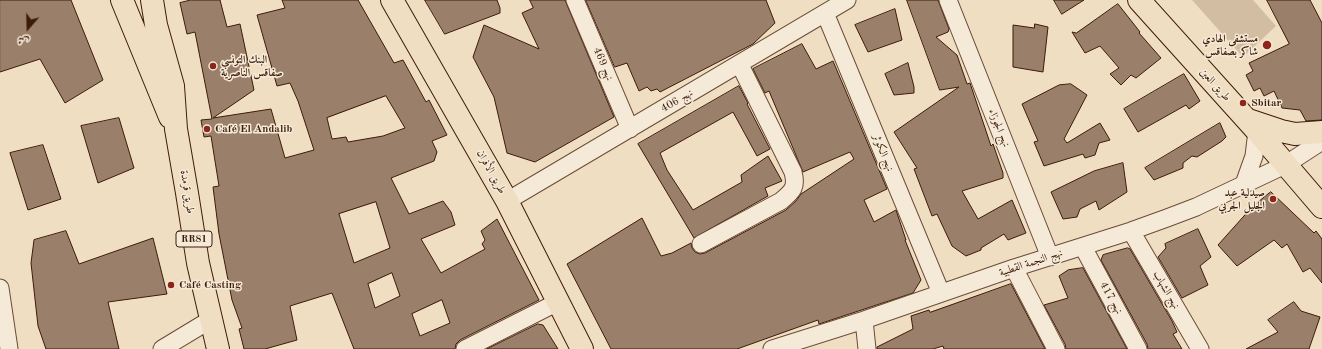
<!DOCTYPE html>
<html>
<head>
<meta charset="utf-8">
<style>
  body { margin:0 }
  #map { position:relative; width:1322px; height:349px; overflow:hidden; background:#f0dec2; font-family:"Old Standard TT",Amiri,serif }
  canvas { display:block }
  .north { position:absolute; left:8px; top:8px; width:40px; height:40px; -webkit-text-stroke:3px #f5ead7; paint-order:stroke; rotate:200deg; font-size:11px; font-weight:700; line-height:16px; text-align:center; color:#3d1b0a }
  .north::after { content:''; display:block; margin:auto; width:14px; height:18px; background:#3d1b0a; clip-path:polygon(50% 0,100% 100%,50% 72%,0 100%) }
</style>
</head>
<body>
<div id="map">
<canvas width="1322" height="349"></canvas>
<div class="north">ش</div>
</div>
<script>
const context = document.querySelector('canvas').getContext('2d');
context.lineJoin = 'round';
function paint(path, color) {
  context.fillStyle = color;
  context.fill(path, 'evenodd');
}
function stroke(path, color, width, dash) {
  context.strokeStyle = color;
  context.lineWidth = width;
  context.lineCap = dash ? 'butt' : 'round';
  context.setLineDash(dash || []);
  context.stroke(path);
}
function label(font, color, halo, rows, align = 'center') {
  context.font = font + ' "Old Standard TT",Amiri,serif';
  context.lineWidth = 3;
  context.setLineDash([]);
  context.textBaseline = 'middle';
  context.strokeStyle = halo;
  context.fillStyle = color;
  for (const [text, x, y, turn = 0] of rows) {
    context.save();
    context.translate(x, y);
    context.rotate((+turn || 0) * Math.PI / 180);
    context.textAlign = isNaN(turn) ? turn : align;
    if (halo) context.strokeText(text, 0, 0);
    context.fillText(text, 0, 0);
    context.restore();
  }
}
paint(new Path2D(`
  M1192,0h61l23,26 -33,31z`), '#d2bda3');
const building = new Path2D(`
  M0,0h71l32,80 -38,23 -25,-44 -40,13z
  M191,0h29l7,27 13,-3 14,66 -41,28 58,-9 14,49 29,-8 -16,-49 -8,-18 -13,3 -20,-71 28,-7 -3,-8h76l36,63 9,-3 23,42 3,-2 18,35 -15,6 5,11 -3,9 -43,17 18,36 34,-13 8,11 4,13 -34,14 20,34 44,-24 -3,-5 3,-4 -4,-9 16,-12 42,81 -79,40 -4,4 -1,5h-101l-22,-56 -42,13 7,34 -32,9h-21l-5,-20 3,-1 -10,-28 -13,-66 -6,-47 6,-1 -8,-50 -7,1 -3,-17 11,-1 -17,-87 -8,2 -7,-31zM386,96l19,32 -22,8 -35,6 -2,-5 -14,2 -5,-21zM376,202l14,46 -36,15 -15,-49zM392,273l8,23 -25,12 -7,-24zM442,300l8,23 -30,13 -8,-22z
  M425,0h72l3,8v5l-55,21z
  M530,0h35l49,117 -79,45 -28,-9 -13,-56 -21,-40 11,-32 55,24 -17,-36 11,-5z
  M586,0h180l9,23 -22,21 -93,48 -3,-3 -6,2 -4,-4 -8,4 -12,-28 -12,4z
  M907,0h31l11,29 -1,3 -12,5 21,18 10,29 3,-1 21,63 2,-2 10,29v5l-41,13 16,28 34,-19 14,33 -18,7 -4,-6 -23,14v2l-15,6 -14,-10 -15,-32 -5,2 -18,-47 3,-1 -23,-36 65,-45 -19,3z
  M1054,0h30l-22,14z
  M1267,0h43l12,23v97l-16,1 -6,-11 -18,-2 -8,-17 -10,5 -4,-8 -6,3 -8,-16 7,-4 -4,-8 40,-19z
  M1118,4l22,28 -1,1 22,25 -25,20 -5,-3 -10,10 -11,-11 9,-6 -19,-22 -15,7 -13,-21 4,1z
  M895,9l7,31 -34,12 -13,-27z
  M1035,24l13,3 -5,45 -30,-5v-42l21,3z
  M802,44l14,25 17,-8 54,128 -23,11 10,22 22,-12 10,30h-1l16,40 -8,13 -94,31 -1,-4 -81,29h-126l-44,-85 75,-46 19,38 11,-3 19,-10 1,5 3,4 5,2 5,-1 81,-43 10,-9 5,-7 53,-35 -4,-7 -47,20 -34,-81 -4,2 -12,-24z
  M908,63l6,24v6l-20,2 -9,-21z
  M1184,74l16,27 -11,8 -3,-4 -48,27 -14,-23z
  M1071,84l16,11 -23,44 3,4 33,-20 10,17 -11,3 -4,12 -10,3 -2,-4 -39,12 -10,-24 4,-1 -16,-37 37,-19z
  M739,86l9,17 -1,1 23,45 -13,7 -24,-44 -73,41 7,17 26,40 49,-28 -1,-7 27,-19 14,25 -17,7 3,8 -74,42 -56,-94z
  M119,118l15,50 -36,15 -17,-57z
  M1220,123l6,14 -4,4 -25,16 -5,-1 -9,7v5l-29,12 -9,-12z
  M43,145l18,54 -33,11 -18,-57z
  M1123,163l4,29 -28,18 -3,-9 -16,8 -3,8 -14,2 -12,-27 43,-21z
  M1271,192l43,41 2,-2 6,8v44l-12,-15 -7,4 -16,-28 -5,4 -8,-8 -37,26 -19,-21 34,-38z
  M1198,229l13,28 -11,9 8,19 -26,13 -24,-41 8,-9 -1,-4z
  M66,231l13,33 74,-26 14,56 -59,8 11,47h-73l-8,-23 -7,-63 3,-23z
  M1128,248l2,1 42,72 5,11 -4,2 9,15h-34l-1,-5 -46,-84 2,-5z
  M1083,268l44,81h-61l-1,-5 -21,-39 24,-7 -9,-22 9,-6z
  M1011,284l34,65h-101l-1,-3 -10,3h-56v-2l36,-18 -2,-13 18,-6 1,2z
  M1294,302l7,9 19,6 -11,32h-63l32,-17 -10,-12z
  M538,324l5,1 15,24h-71z`);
paint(building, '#9a806a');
stroke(building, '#3d1b0a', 1);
const minor = new Path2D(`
  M575,0l55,129
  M948,0l102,257
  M825,13l116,280
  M1244,184l10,-28 3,-25
  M507,201l340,-201
  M1131,231l69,118
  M701,244l80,-43c12,-10 16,-14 12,-29l-53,-107
  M1083,247l55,102
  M1014,268l42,81
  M0,288l9,61
  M864,320l3,29
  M162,349l48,-29
  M465,349l93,-47
  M772,349l92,-29 150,-52 117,-37 36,-13 29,-11 89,-42 37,-24`);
const major = new Path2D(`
  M122,0l48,117
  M152,0l4,25 17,61 3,43 11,64 11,70 20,86
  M392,0l115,201 75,148
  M1139,0l118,131 65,76
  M1248,120l33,11 14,3 27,-2`);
stroke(minor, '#6a4c38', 19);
stroke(major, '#3d1b0a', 24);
stroke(minor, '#f5ead7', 17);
stroke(major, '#f0dec2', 22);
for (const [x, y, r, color] of [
  [1267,45,5,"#8f2418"],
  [213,66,4,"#8f2418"],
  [1243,103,4,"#8f2418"],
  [207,129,4,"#8f2418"],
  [1273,199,4,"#8f2418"],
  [171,285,4,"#8f2418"]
]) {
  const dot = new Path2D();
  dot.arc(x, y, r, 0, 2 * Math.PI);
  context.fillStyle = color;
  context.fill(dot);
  stroke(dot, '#f5ead7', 1.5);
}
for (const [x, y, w] of [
  [194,239,36]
]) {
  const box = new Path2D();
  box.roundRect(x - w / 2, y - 8, w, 16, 3);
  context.fillStyle = '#f5ead7';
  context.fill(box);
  stroke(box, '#3d1b0a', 1);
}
label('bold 10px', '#3d1b0a', null, [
  ["RR81",194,239]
]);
label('bold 11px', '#3d1b0a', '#f5ead7', [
  ["مستشفى الهادي",1258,39,"right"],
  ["شاكر بصفاقس",1258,52,"right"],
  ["البنك التونسي",221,60],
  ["صفاقس الناصرية",221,73],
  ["Sbitar",1251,103],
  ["Café El Andalib",215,129],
  ["صيدلية عبد",1265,193,"right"],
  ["الجليل الجربي",1265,206,"right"],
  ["Café Casting",179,285]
], 'left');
label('11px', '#3d1b0a', '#f5ead7', [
  ["نهج 469",603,64,67],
  ["طريق العين",1215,85,48],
  ["نهج 406",677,101,-30],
  ["نهج الجوزاء",999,128,68],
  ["نهج الكوثر",883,153,68],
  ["طريق الأفران",491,172,61],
  ["طريق قرمدة",187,192,81],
  ["نهج النجمة القطبية",1031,263,-18],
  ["نهج الشهاب",1166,290,60],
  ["نهج 417",1111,298,61]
]);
</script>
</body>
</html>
